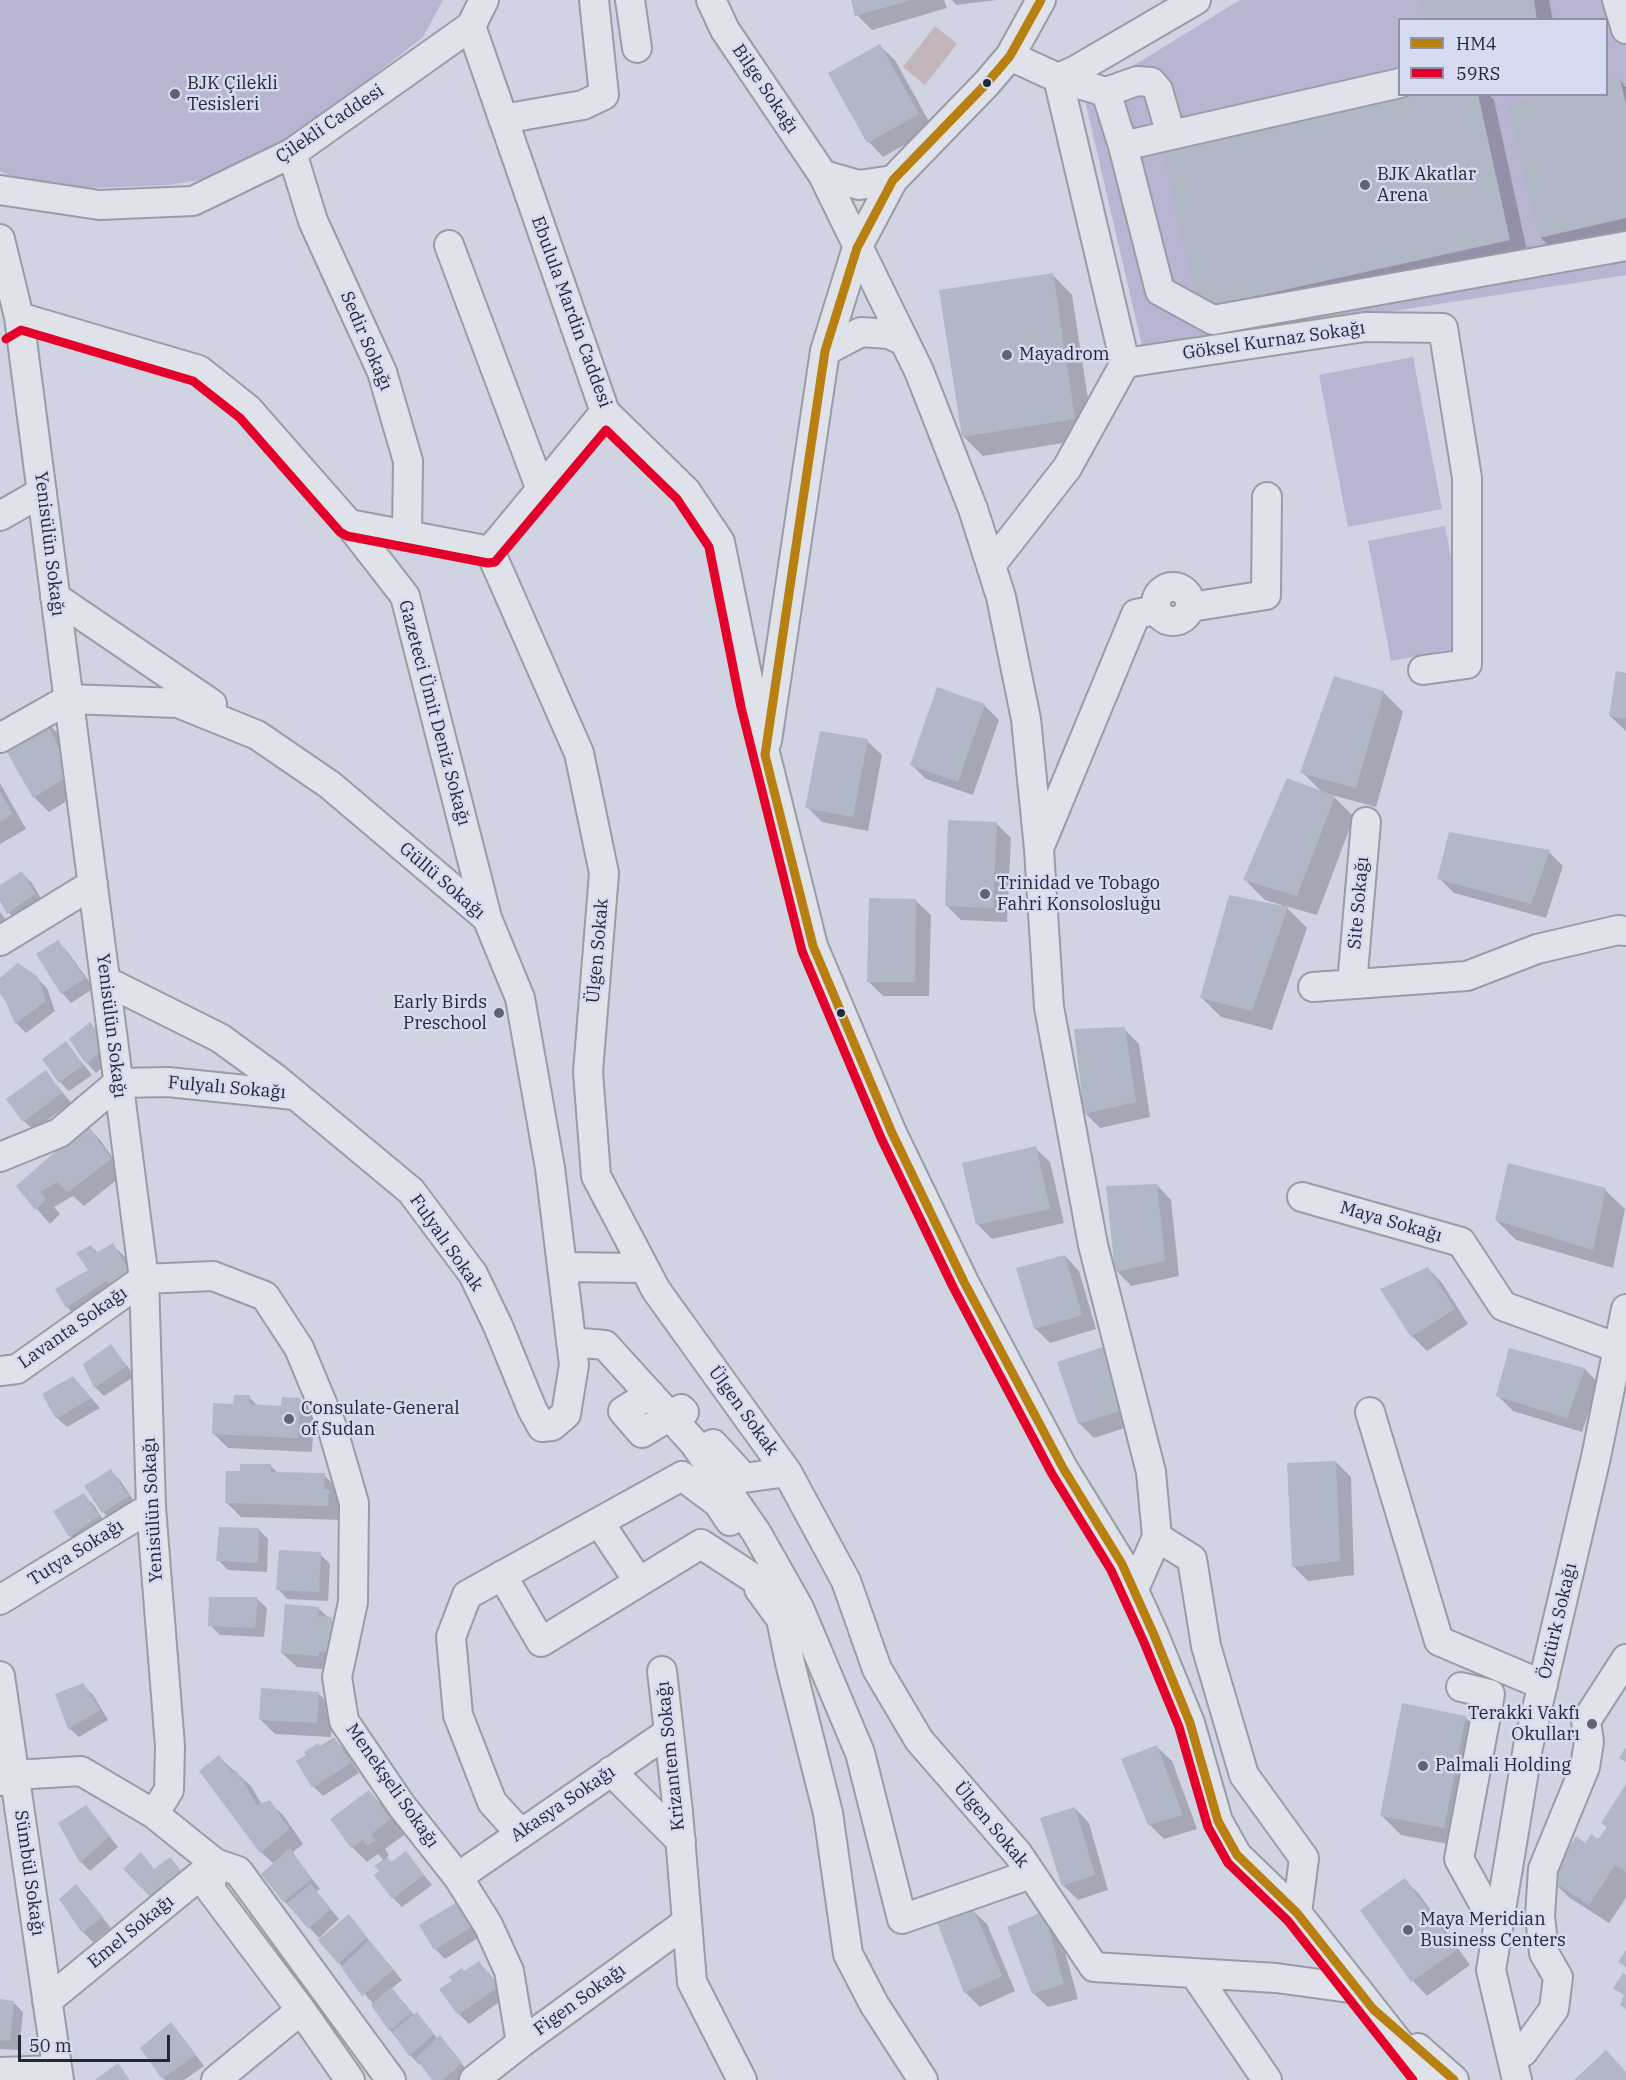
<!DOCTYPE html>
<html>
<head>
<meta charset="utf-8">
<style>
  body { margin:0 }
  #map { position:relative; width:1626px; height:2080px; overflow:hidden; background:#cfd3e2; font-family:"IBM Plex Serif",serif }
  canvas { display:block }
  .legend { position:absolute; left:1398px; top:18px; width:210px; height:78px; box-sizing:border-box; background:#d6dbf2; border:2px solid #8e94a6; margin:0; padding:8px 10px; list-style:none; font-size:18px; color:#212935 }
  .legend li { display:flex; align-items:center; gap:12px; height:30px }
  .legend b { width:30px; border:2px solid #8e94a6 }
  .scale { position:absolute; left:18px; top:2035px; width:152px; height:27px; box-sizing:border-box; border:3px solid #212935; border-top:0; padding-left:8px; font-size:18px; line-height:21px; white-space:nowrap; color:#212935; -webkit-text-stroke:4px #d6dbf2; paint-order:stroke }
</style>
</head>
<body>
<div id="map">
<canvas width="1626" height="2080"></canvas>
<ul class="legend">
<li><b style="height:8px;background:#b78010"></b>HM4</li>
<li><b style="height:8px;background:#e4002b"></b>59RS</li>
</ul>
<div class="scale">50 m</div>
</div>
<script>
const context = document.querySelector('canvas').getContext('2d');
context.lineJoin = 'round';
function paint(path, color) {
  context.fillStyle = color;
  context.fill(path, 'evenodd');
}
function stroke(path, color, width, dash) {
  context.strokeStyle = color;
  context.lineWidth = width;
  context.lineCap = dash ? 'butt' : 'round';
  context.setLineDash(dash || []);
  context.stroke(path);
}
function label(font, color, halo, rows, align = 'center') {
  context.font = font + ' "IBM Plex Serif",serif';
  context.lineWidth = 5;
  context.setLineDash([]);
  context.textBaseline = 'middle';
  context.strokeStyle = halo;
  context.fillStyle = color;
  for (const [text, x, y, turn = 0] of rows) {
    context.save();
    context.translate(x, y);
    context.rotate((+turn || 0) * Math.PI / 180);
    context.textAlign = isNaN(turn) ? turn : align;
    if (halo) context.strokeText(text, 0, 0);
    context.fillText(text, 0, 0);
    context.restore();
  }
}
paint(new Path2D(`
  M0,0h443l-20,37 -145,113 -73,29 -36,6 -76,3 -70,-6 -23,-11z
  M1240,0h384l2,9v266l-483,75 -59,-254zM1400,20h206v74h-206z
  M1413,357l29,152 -94,18 -29,-152z
  M1445,526l23,120 -77,15 -23,-120z`), '#b8b5d3');
paint(new Path2D(`
  M935,26l22,18 -32,41 -22,-18z`), '#c3b5bc');
paint(new Path2D(`
  M852,0h92l3,8 -75,22 -15,-15z
  M952,0h45l-41,5z
  M1421,0h128l4,20h-128z
  M880,46l15,14 38,69 -50,28 -14,-15 -39,-69z
  M1620,80l6,7v155l-66,15 -20,-20 66,-143z
  M1409,94h79l6,6 35,160 -330,49z
  M1053,275l19,20 22,143 -111,18 -20,-20z
  M1626,674v57l-16,-15z
  M1383,692l20,20 -27,95 -44,-12 22,22 -37,98 -32,-9 22,22 -35,102 -51,-13 -20,-20 81,-92 -17,-5 -20,-20 78,-87 -21,-21z
  M984,705l15,15 -26,75 -47,-16 -14,-14z
  M46,721l14,15 24,54 -35,22 -15,-15 -28,-49z
  M867,741l15,14 -14,76 -46,-9 -15,-15z
  M0,783l26,46 -26,15z
  M996,823l15,15 -4,84 -46,-2 -15,-15z
  M1549,852l14,14 -17,52 -92,-25 -15,-15z
  M22,873l10,10 12,21 -26,19 -9,-10 -9,-15v-11z
  M916,901l15,14 -2,81h-46l-15,-15z
  M0,912l15,21 -15,10z
  M58,942l9,9 27,37 -23,15 -9,-10z
  M37,978l10,10 8,23 -29,22 -10,-10 -9,-24 -7,-7v-12z
  M90,1024l26,33 -20,16 -9,-10z
  M1124,1029l15,15 11,73 -50,11 -14,-14z
  M66,1043l26,32 -23,16 -9,-9z
  M46,1072l25,31 -37,27 -10,-9z
  M87,1126l14,15 23,33 -40,32 -11,-10 -19,11 6,7 -10,10 -32,-37z
  M1035,1148l15,14 14,61 -72,16 -14,-14z
  M1157,1185l14,15 8,76 -48,10 -14,-15z
  M1605,1190l20,19 -12,59 -97,-28 -20,-20z
  M113,1245l14,14 16,27 -61,36 -15,-15 23,-36 1,-25 7,7z
  M1065,1256l14,15 17,58 -46,14 -15,-15z
  M1428,1268l14,15 26,41 -41,27 -15,-15z
  M111,1346l24,30 -31,20 -9,-9z
  M1510,1350l75,19 14,15 -17,48 -69,-21 -15,-15z
  M1059,1363l81,60 -46,15 -14,-14z
  M73,1377l27,31 -33,19 -10,-9z
  M249,1397l9,9 24,1 17,-8 15,15 -2,38 -84,-4 -15,-15 22,-28z
  M1336,1462l15,15 3,98 -46,6 -15,-15z
  M271,1466l8,8 45,1 15,15v11l4,5 -1,14 -101,-3 -15,-15 16,-29z
  M110,1471l10,9 17,26 -25,16 -9,-10z
  M83,1495l10,9 14,22 -27,20 -9,-9 -16,-25z
  M259,1530l9,9 -1,33 -39,-2 -10,-10z
  M320,1554l10,10 -2,37 -41,-2 -9,-10z
  M257,1599l10,9 -3,29 -44,-2 -10,-10z
  M318,1608l28,26 -14,36 -35,-3 -15,-14z
  M83,1685l10,10 15,25 -29,17 -10,-9z
  M318,1693l15,15 -2,29 -56,-3 -14,-14z
  M1465,1717l20,20 -22,110 -62,-12 -20,-20z
  M334,1739l10,10 15,24 -36,23 -9,-9 7,-39z
  M1157,1747l15,14 25,68 -33,10 -15,-15z
  M219,1757l32,29 11,19 7,-3 15,14 19,28 -11,9 28,36 -4,3 23,27 -20,19 -35,-37 -10,-37 -13,-12z
  M1626,1787v111l-17,25 -39,-25 -20,-19 35,-34 13,-4 11,-13z
  M369,1792l15,15 20,28 -19,14 4,6 -3,3 6,6 14,-11 26,32 -30,22 -9,-9 -12,-26 3,-11 -6,-7 -11,8 -15,-15 -20,-27z
  M86,1807l32,40 -28,24 -9,-9z
  M1075,1808l14,15 19,67 -30,10 -15,-15z
  M1405,1880l14,14 51,71 -43,31 -14,-15 -51,-71z
  M76,1886l35,42 -18,14 -10,-10 -22,-32z
  M457,1904l24,32 -36,23 -10,-10z
  M972,1910l15,14 28,67 -35,16 -15,-15z
  M1044,1913l14,14 20,72 -30,8 -15,-14z
  M349,1916l53,64 -11,9 24,27 1,-2 22,25 11,8 21,27 -7,6h-29l-13,-17 -1,2 -10,-10 -20,-25 -16,-25 -54,-65z
  M479,1963l9,9 18,25 -37,27 -10,-10 -17,-24z
  M0,2001l13,1 10,10 -4,38 -19,-1z
  M180,2034l24,32 -20,14h-19l-23,-31z`), '#0003');
paint(new Path2D(`
  M851,0h57v1l-53,15z
  M1420,0h114l3,20h-113z
  M880,44l39,70 -52,29 -39,-70z
  M1620,79l6,25v114l-87,20 -31,-134 43,-10h55v-12z
  M1402,94h76l32,146 -312,69 -36,-161z
  M1053,273l22,146 -113,18 -23,-147z
  M1616,671l10,2v46l-17,-3z
  M1334,676l50,15 -28,97 -56,-15z
  M937,687l48,17 -27,78 -48,-17z
  M46,719l24,56 -37,23 -29,-51z
  M820,731l48,8 -15,78 -48,-9z
  M1287,778l48,18 -38,100 -54,-16z
  M0,792l13,22 -13,8z
  M948,820l49,2 -4,86 -48,-2z
  M1449,832l101,18 -19,54 -94,-25z
  M22,871l13,23 -28,20 -7,-13v-16z
  M1229,895l59,12 -36,104 -52,-13z
  M869,898l47,1 -1,83h-48z
  M58,940l27,38 -24,16 -25,-40z
  M18,963l20,14 8,24 -31,23 -10,-24 -5,-6v-16z
  M90,1022l18,24 -22,18 -17,-25z
  M1125,1027l11,75 -52,12 -10,-85z
  M66,1041l17,24 -24,18 -17,-24z
  M46,1070l16,23 -39,29 -17,-23z
  M87,1124l24,35 -43,33 -11,-10 -17,10 6,7 -11,11 -19,-24z
  M1036,1146l14,63 -74,16 -14,-62z
  M1508,1163l98,25 -13,62 -98,-30z
  M1157,1184l8,77 -50,11 -9,-86z
  M113,1243l16,27 -4,13 -9,5 -10,-7 -40,27 -11,-19 33,-19 -12,-17 15,-8 5,8z
  M1065,1255l17,60 -48,14 -18,-61z
  M1428,1267l27,42 -44,28 -31,-48z
  M111,1344l16,22 -33,22 -11,-24z
  M1106,1346l21,63 -49,15 -21,-62z
  M1509,1348l76,20 -18,50 -71,-22z
  M73,1376l18,22 -35,21 -14,-25z
  M234,1395h16l-1,9 32,2 1,-9 18,1 -2,40 -86,-4 1,-31 20,1z
  M1336,1461l4,100 -48,6 -5,-104z
  M240,1464h31v8l54,1 -1,16 5,1 -1,16 -103,-3 1,-32h14z
  M111,1469l18,27 -27,17 -18,-27z
  M84,1493l15,23 -30,21 -16,-26z
  M219,1527l40,1 -1,35 -42,-2z
  M279,1550l42,2 -2,40 -43,-2z
  M209,1597h49l-3,31 -47,-2z
  M285,1604l34,3 -1,9 14,1 -3,35 -10,-1 -1,5 -37,-3z
  M83,1683l17,27 -32,19 -13,-35z
  M261,1688l58,4 -2,31 -58,-3z
  M1402,1703l64,13 -22,112 -64,-12z
  M334,1737l17,26 -39,25 -16,-27 10,-6 -2,-3 14,-9 2,3z
  M1157,1745l26,70 -35,10 -27,-66z
  M1626,1747v15l-7,-4z
  M219,1755l13,18 4,-3 21,35 13,-5 19,29 -29,24 -61,-82z
  M1626,1784v88l-11,-7 -26,40 -40,-26 27,-43 9,7 6,-9 7,5 9,-12 -6,-4z
  M369,1790l22,29 -20,15 5,6 -9,6 -4,-6 -12,8 -21,-29z
  M86,1805l24,31 -30,27 -22,-40z
  M1075,1807l20,68 -33,11 -22,-68z
  M290,1848l22,31 -29,23 -22,-28z
  M406,1851l18,24 -32,24 -18,-24 5,-4 -5,-5 13,-9 4,5z
  M141,1852l13,17 16,-12 16,20 -32,24 -31,-32z
  M1405,1878l52,72 -46,32 -51,-72z
  M76,1884l27,33 -21,16 -23,-34z
  M311,1884l20,25 -23,20 -21,-26z
  M457,1902l16,24 -39,24 -15,-25z
  M973,1908l29,68 -38,17 -27,-71z
  M1044,1911l20,73 -32,10 -25,-67z
  M349,1914l18,23 -29,27 -20,-24z
  M369,1940l24,30 -31,26 -21,-29z
  M1626,1950v17l-8,-5z
  M479,1961l19,26 -40,28 -19,-26 13,-8 -3,-4 13,-9 2,3z
  M1623,1973l3,2v34l-6,-4 4,-10 -11,-7z
  M391,1987l21,25 -23,19 -18,-26z
  M0,1999l14,2 -4,40 -10,-1z
  M417,2012l17,22 -25,22 -17,-24z
  M171,2022l25,33 -34,24 -22,-31z
  M440,2035l22,28 -19,17h-11l-16,-22z
  M1606,2050l20,22v8h-52z
  M118,2063l12,17h-35z`), '#b0b8c5');
const minor = new Path2D(`
  M630,0l7,48
  M711,0l14,30 98,145 96,196 54,138 28,88 25,122 13,130 10,158 44,238 58,227 6,65 -23,52
  M1617,0l9,29
  M471,26l134,386 81,79 34,51 33,162 60,242 79,187 72,149 99,186 59,96 32,71 36,88 28,98 19,34 60,58 131,167
  M1010,56l48,22 48,14 17,54 37,145 53,29 413,-74
  M1058,78l67,285 240,-36 78,1 24,150v186l-44,6
  M1058,78l18,-8 120,-70
  M1106,92l31,-11 14,1 7,8 13,45
  M503,119l80,-14 21,-10 -10,-95
  M1123,146l277,-63
  M292,153l21,68 69,151 26,89 -1,75
  M823,175l36,10 34,-5
  M0,190l99,15 94,-4 99,-48 179,-127 13,-26
  M0,239l19,78 125,962 7,228 19,239 -1,44 -15,24
  M449,245l92,245
  M19,317l180,53 49,39 101,115 56,72 82,322
  M825,351l36,-19 28,2 15,7
  M0,516l42,-24
  M349,524l141,27
  M490,551l89,202 25,120 -16,199 8,104 60,114 131,182 59,109 31,88 42,71 99,114 76,113 182,11 81,11
  M490,551l115,-139
  M991,565l76,-97 58,-105
  M1156 604a17 17 0 1 1 34 0a17 17 0 1 1-34 0Z
  M55,597l157,107
  M1191,607l75,-12 1,-98
  M0,738l69,-39 109,4 79,32 73,50 157,133 33,80 30,170 24,197 -8,49 -14,12 -10,1 -10,-18 -34,-83 -25,-52 -62,-83 -136,-113 -55,-40 -114,-57
  M767,741l58,-390 32,-103 36,-68 94,-97 23,-27 31,-56
  M1040,846l96,-232 20,-4
  M0,941l93,-57
  M1352,984l14,-162
  M1313,987l154,-11 70,-27 81,-19 8,1
  M0,1157l59,-24 59,-50 50,-1 126,13
  M1302,1197l159,45 42,64 115,42
  M562,1267l82,1
  M0,1371l17,-2 127,-90 69,-3 52,20 34,52 33,79 22,76 -1,99 -16,75 7,44 57,84 57,72 30,48 21,46 12,72
  M650,1394l-27,17 19,22 39,-24 3,3
  M1370,1412l69,229 104,44
  M713,1444l31,34 43,-6
  M599,1522l40,60
  M1157,1537l35,22 14,87 38,129 60,83 -7,55
  M502,1575l39,67 160,-98 98,64 -43,-76 -62,-89 -89,-98 -34,-3
  M759,1589l22,30 9,44 38,150 20,141 26,50 49,76
  M0,1600l151,-93
  M796,1625l3,-17 61,145 42,166 129,-45
  M662,1671l16,141 14,170 50,98
  M0,1676l59,404
  M1461,1687l29,7 -31,165 26,47 14,12
  M611,1771l70,70
  M0,1781l15,-6 66,-4 73,43 61,49 23,8 153,209
  M520,1833l-28,-31 -34,-87 -7,-78 16,-42 215,-119 36,27 12,18
  M215,1863l-5,26 91,121 49,70
  M458,1877l211,-145
  M1194,1973l73,107
  M47,2001l168,-138
  M1418,2048l36,32
  M1523,2052l31,-43 4,-32 -14,-24 -4,-37 3,-47 42,-102 4,-25 -3,-21 40,-62
  M0,2072l57,-2
  M216,2080l85,-70
  M474,2080l47,-37 166,-121
  M1517,2080l-26,-110 37,-223 68,-290 30,-148`);
stroke(minor, '#989ca7', 32);
stroke(minor, '#e0e2ea', 28);
stroke(new Path2D(`
  M1041,0l-31,56 -23,27 -94,97 -36,68 -32,103 -60,404 48,191 79,187 72,149 99,186 59,96 32,71 36,88 28,98 19,34 60,58 76,96 81,71`), '#b78010', 9);
stroke(new Path2D(`
  M6,339l15,-9 172,51 47,37 100,114 7,4 141,27 7,-1 111,-132 71,69 32,48 32,160 61,244 79,187 72,149 99,187 59,96 32,70 36,87 29,100 20,36 60,58 125,159`), '#e4002b', 9);
for (const [x, y, r, color] of [
  [987,83,5,"#212935"],
  [175,94,6,"#5e6472"],
  [1365,185,6,"#5e6472"],
  [1007,355,6,"#5e6472"],
  [985,894,6,"#5e6472"],
  [499,1013,6,"#5e6472"],
  [841,1013,5,"#212935"],
  [289,1419,6,"#5e6472"],
  [1592,1724,6,"#5e6472"],
  [1423,1766,6,"#5e6472"],
  [1408,1930,6,"#5e6472"]
]) {
  const dot = new Path2D();
  dot.arc(x, y, r, 0, 2 * Math.PI);
  context.fillStyle = color;
  context.fill(dot);
  stroke(dot, '#d6dbf2', 2);
}
label('18px', '#212935', '#d6dbf2', [
  ["BJK Çilekli",187,84],
  ["Tesisleri",187,105],
  ["BJK Akatlar",1377,175],
  ["Arena",1377,196],
  ["Mayadrom",1019,355],
  ["Trinidad ve Tobago",997,884],
  ["Fahri Konsolosluğu",997,905],
  ["Early Birds",487,1003,"right"],
  ["Preschool",487,1024,"right"],
  ["Consulate-General",301,1409],
  ["of Sudan",301,1430],
  ["Terakki Vakfı",1580,1714,"right"],
  ["Okulları",1580,1735,"right"],
  ["Palmali Holding",1435,1766],
  ["Maya Meridian",1420,1920],
  ["Business Centers",1420,1941]
], 'left');
label('18px', '#212935', '#d6dbf2', [
  ["Bilge Sokağı",765,89,56],
  ["Çilekli Caddesi",330,124,-34],
  ["Ebulula Mardin Caddesi",571,312,70],
  ["Sedir Sokağı",366,341,67],
  ["Göksel Kurnaz Sokağı",1274,341,-8],
  ["Yenisülün Sokağı",49,544,83],
  ["Gazeteci Ümit Deniz Sokağı",434,713,75],
  ["Güllü Sokağı",442,881,41],
  ["Site Sokağı",1359,903,-85],
  ["Ülgen Sokak",598,951,-85],
  ["Yenisülün Sokağı",111,1026,83],
  ["Fulyalı Sokağı",227,1088,5],
  ["Maya Sokağı",1391,1222,16],
  ["Fulyalı Sokak",446,1243,55],
  ["Lavanta Sokağı",73,1328,-35],
  ["Ülgen Sokak",743,1411,54],
  ["Yenisülün Sokağı",153,1510,-93],
  ["Tutya Sokağı",76,1553,-32],
  ["Öztürk Sokağı",1558,1621,-77],
  ["Krizantem Sokağı",671,1756,-96],
  ["Menekşeli Sokağı",392,1786,55],
  ["Akasya Sokağı",563,1804,-34],
  ["Ülgen Sokak",991,1825,50],
  ["Sümbül Sokağı",29,1873,82],
  ["Emel Sokağı",131,1932,-39],
  ["Figen Sokağı",580,2000,-36]
]);
</script>
</body>
</html>
